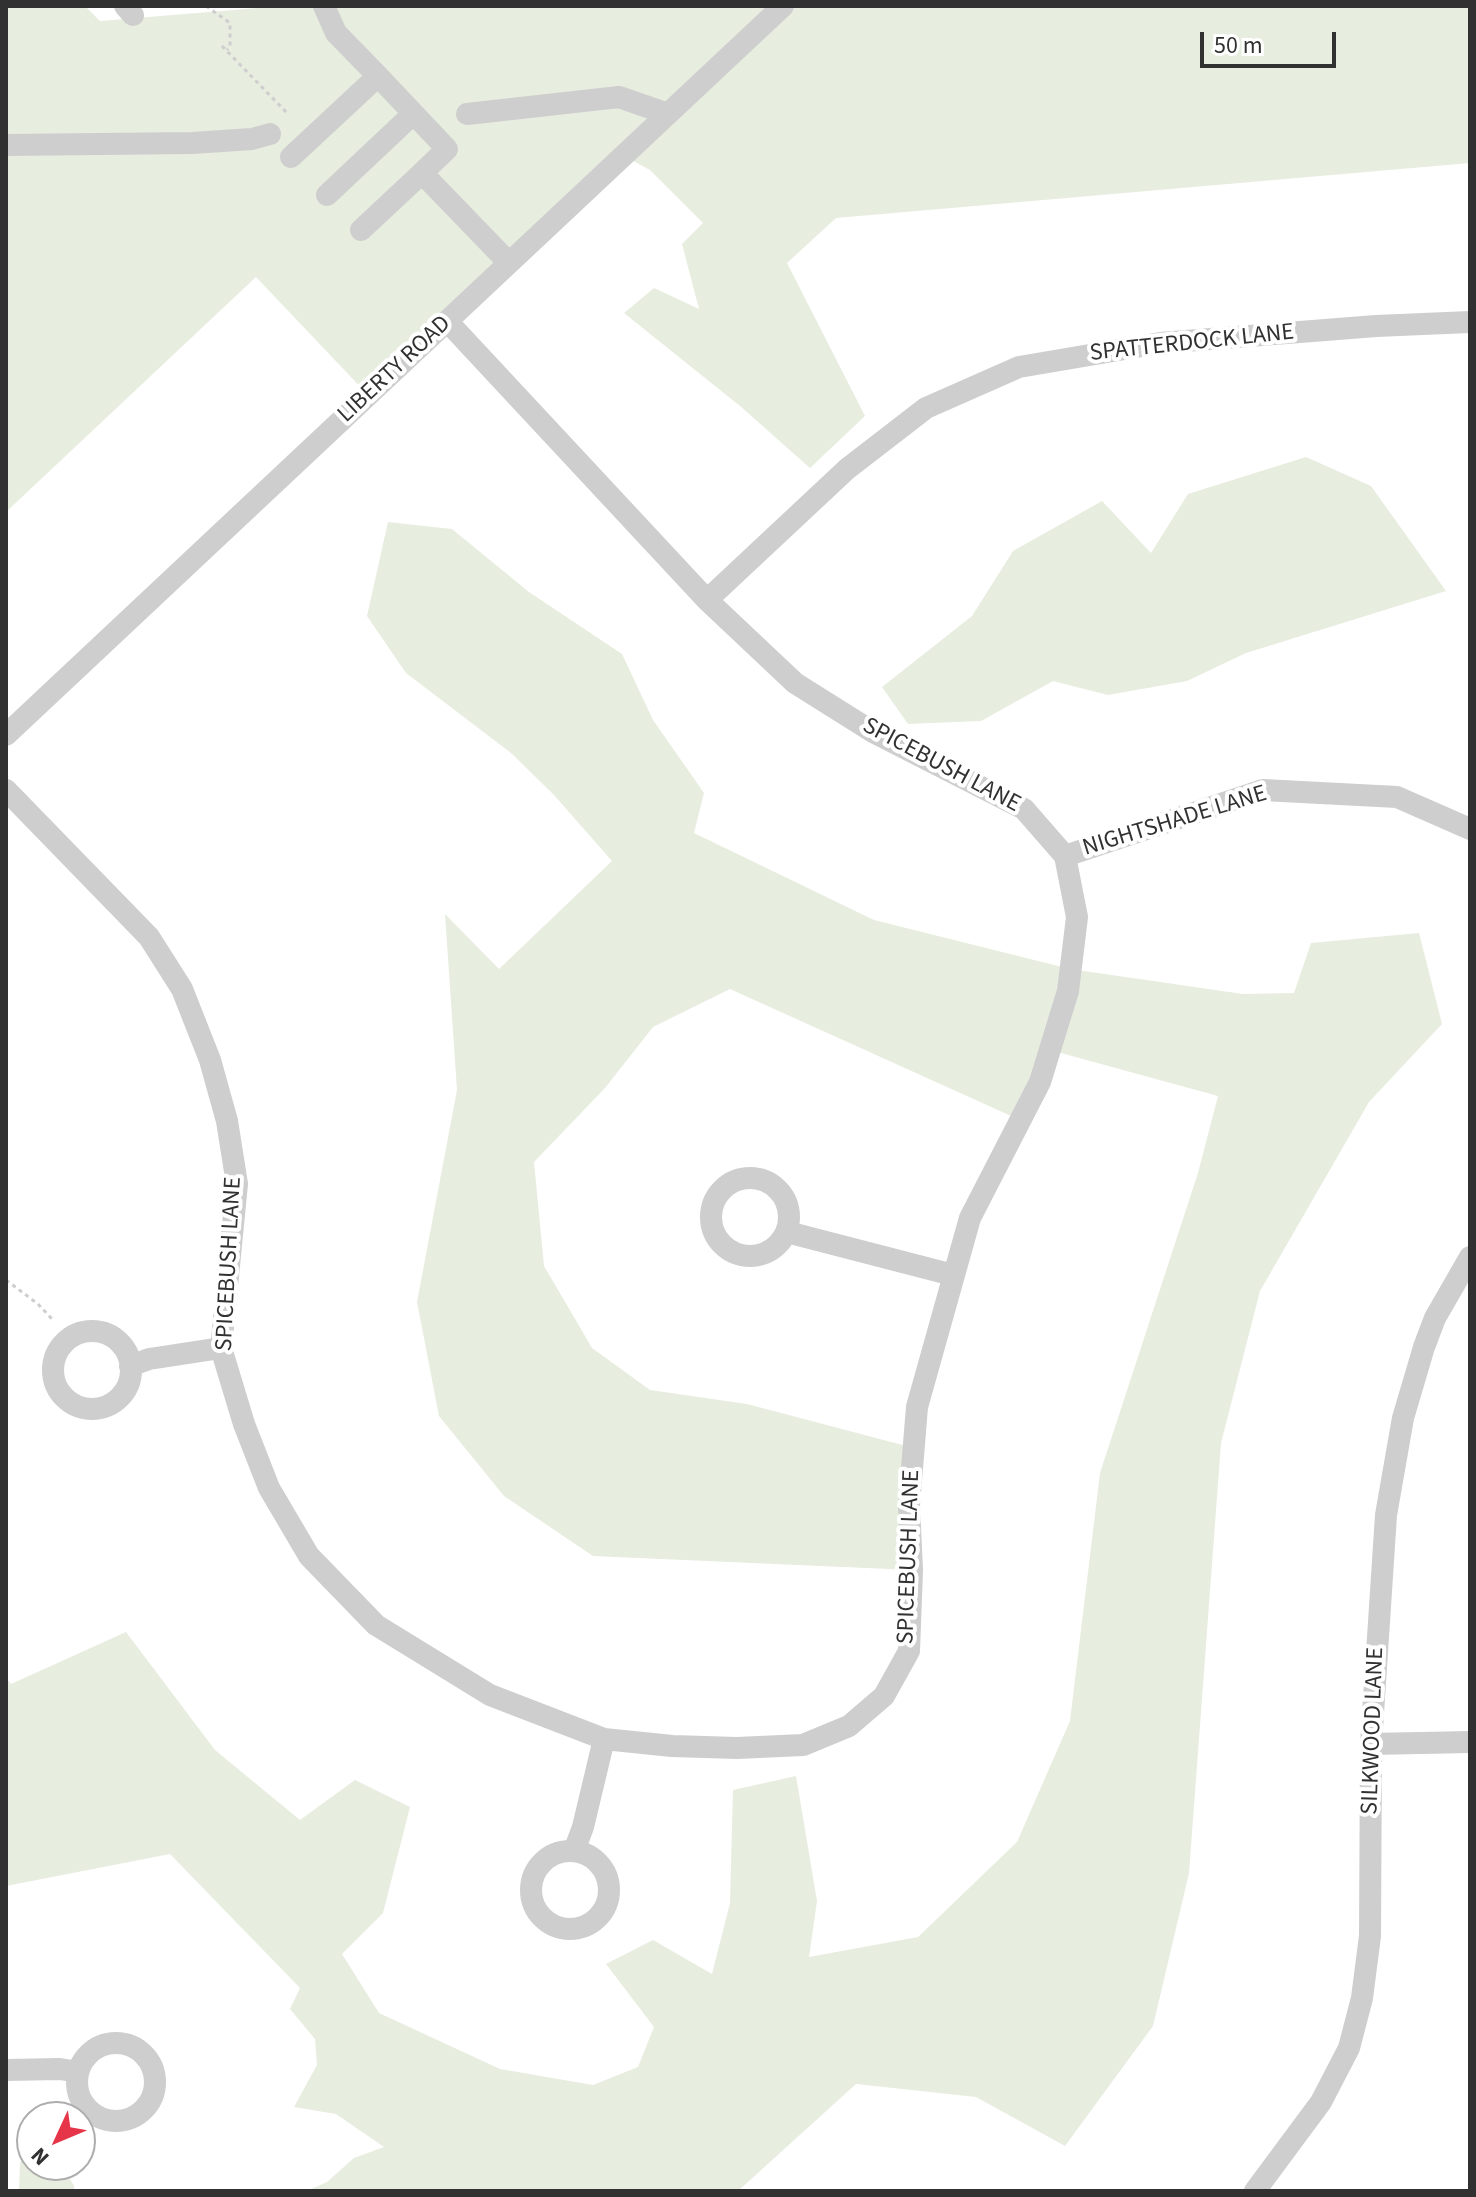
<!DOCTYPE html>
<html>
<head>
<meta charset="utf-8">
<style>
  body { margin:0 }
  #map { position:relative; width:1476px; height:2197px; overflow:hidden; background:#fff; font-family:"Source Sans 3",sans-serif }
  canvas { display:block }
  .frame { position:absolute; inset:0; border:8px solid #313131; pointer-events:none }
  .north { position:absolute; left:16px; top:2101px; width:80px; height:80px; box-sizing:border-box; background:#fff; border:2px solid #adadad; border-radius:50%; rotate:226deg; font-size:22px; font-weight:700; line-height:32px; text-align:center; color:#313131 }
  .north::after { content:''; display:block; margin:auto; width:28px; height:36px; background:#e63549; clip-path:polygon(50% 0,100% 100%,50% 72%,0 100%) }
  .scale { position:absolute; left:1200px; top:32px; width:136px; height:36px; box-sizing:border-box; border:4px solid #313131; border-top:0; padding-left:10px; font-size:24px; line-height:28px; white-space:nowrap; color:#313131; -webkit-text-stroke:6px #fff; paint-order:stroke }
</style>
</head>
<body>
<div id="map">
<canvas width="1476" height="2197"></canvas>
<div class="frame"></div>
<div class="north">N</div>
<div class="scale">50 m</div>
</div>
<script>
const context = document.querySelector('canvas').getContext('2d');
context.lineJoin = 'round';
function paint(path, color) {
  context.fillStyle = color;
  context.fill(path, 'evenodd');
}
function stroke(path, color, width, dash) {
  context.strokeStyle = color;
  context.lineWidth = width;
  context.lineCap = dash ? 'butt' : 'round';
  context.setLineDash(dash || []);
  context.stroke(path);
}
function label(font, color, halo, rows, align = 'center') {
  context.font = font + ' "Source Sans 3",sans-serif';
  context.lineWidth = 8;
  context.setLineDash([]);
  context.textBaseline = 'middle';
  context.strokeStyle = halo;
  context.fillStyle = color;
  for (const [text, x, y, turn = 0] of rows) {
    context.save();
    context.translate(x, y);
    context.rotate((+turn || 0) * Math.PI / 180);
    context.textAlign = isNaN(turn) ? turn : align;
    if (halo) context.strokeText(text, 0, 0);
    context.fillText(text, 0, 0);
    context.restore();
  }
}
paint(new Path2D(`
  M6,6h79l15,15 182,-15h1188v157l-634,55 -49,45 78,153 -55,52 -70,-62 -116,-93 30,-25 45,21 -17,-65 21,-21 -53,-53 -26,-14 -256,239 -112,-118 -250,235z
  M1306,457l65,29 75,105 -200,62 -59,28 -79,14 -55,-14 -72,40 -73,3 -26,-37 90,-71 41,-65 89,-50 49,52 37,-59z
  M388,522l64,7 77,63 93,62 31,66 51,73 -10,40 180,87 196,49 173,25 51,-1 17,-50 108,-10 23,91 -73,78 -109,189 -39,152 -32,430 -36,153 -88,120 -89,-49 -120,-13 -118,107h-431l20,-9 27,-24 30,-11 -48,-33 -42,-7 23,-42 -2,-26 -25,-30 10,-21 -130,-134 -164,32v-208l5,6 115,-52 89,118 85,70 55,-40 55,27 -27,106 -41,41 37,59 121,56 93,16 45,-18 16,-40 -48,-63 47,-24 59,34 18,-71 3,-113 63,-14 21,125 -8,56 109,-20 99,-95 53,-121 30,-248 98,-300 20,-77 -168,-46 -30,70 -290,-131 -77,38 -48,61 -71,74 10,104 48,82 58,42 97,14 167,44 -2,122 -319,-14 -89,-60 -65,-80 -22,-114 40,-212 -12,-176 54,55 113,-108 -58,-66 -43,-42 -105,-80 -39,-57z
  M32,2157v8h30l12,21v5h-55l1,-29z`), '#e7eddf');
stroke(new Path2D(`
  M206,6l24,17v24l-3,3
  M222,46l66,68
  M6,1280l32,24 14,15`), '#cecece', 3, [4, 4]);
stroke(new Path2D(`
  M125,6l8,9
  M324,6l12,27 42,43
  M467,114l152,-17 49,17
  M6,145l186,-2 60,-4 18,-5
  M291,157l87,-81 69,73 -25,24
  M327,195l86,-81
  M361,230l61,-57 87,90
  M707,600l140,-131 79,-61 93,-41 141,-24 216,-17 94,-4
  M6,735l777,-729
  M6,790l143,147 33,52 28,71 17,61 10,63 -16,164 23,76 25,64 40,68 67,69 114,70 114,44 68,7 65,2 66,-3 46,-19 35,-30 25,-45 3,-81 -3,-65 8,-98 53,-189 70,-136 28,-91 9,-74 -12,-61 -41,-47 -151,-77 -78,-49 -88,-83 -260,-279
  M1065,856l198,-66 134,7 73,32
  M711 1217a39 39 0 1 1 78 0a39 39 0 1 1-78 0Z
  M787,1232l166,43
  M53 1370a39 39 0 1 1 78 0a39 39 0 1 1-78 0Z
  M130,1366l19,-7 72,-11
  M1371,1744l99,-2
  M531 1890a39 39 0 1 1 78 0a39 39 0 1 1-78 0Z
  M574,1851l9,-24 21,-88
  M77 2082a39 39 0 1 1 78 0a39 39 0 1 1-78 0Z
  M6,2070l54,-1 18,3
  M1255,2191l66,-89 28,-54 13,-50 8,-62 1,-192 15,-229 17,-97 21,-71 11,-29 35,-61`), '#cecece', 22);
label('24px', '#313131', '#fff', [
  ["SPATTERDOCK LANE",1192,344,-6],
  ["LIBERTY ROAD",395,370,-43],
  ["SPICEBUSH LANE",941,766,28],
  ["NIGHTSHADE LANE",1175,822,-17],
  ["SPICEBUSH LANE",230,1264,-87],
  ["SPICEBUSH LANE",910,1557,-88],
  ["SILKWOOD LANE",1374,1731,-88]
]);
</script>
</body>
</html>
